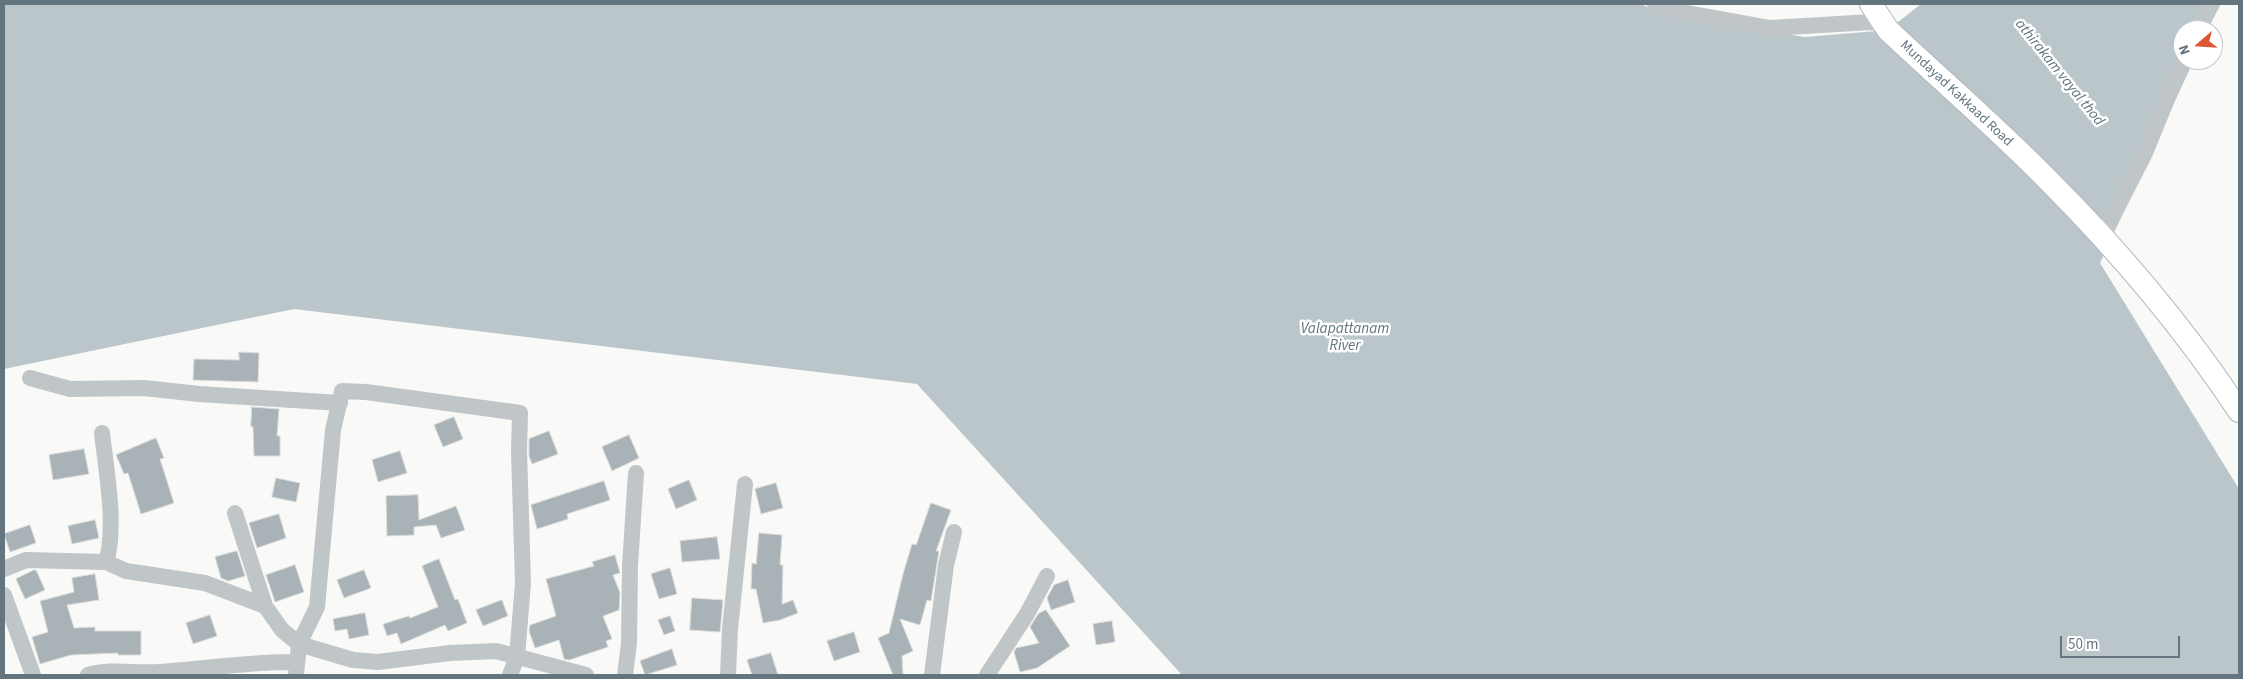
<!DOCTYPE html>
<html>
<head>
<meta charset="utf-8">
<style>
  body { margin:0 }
  #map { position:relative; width:2243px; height:679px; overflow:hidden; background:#f9f9f7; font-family:"Source Sans 3",sans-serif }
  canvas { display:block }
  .frame { position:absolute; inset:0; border:5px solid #657580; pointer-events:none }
  .north { position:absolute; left:2173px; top:20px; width:50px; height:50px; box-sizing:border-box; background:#fff; border:1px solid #c1c8cc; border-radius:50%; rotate:251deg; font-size:14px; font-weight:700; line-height:20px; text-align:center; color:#657580 }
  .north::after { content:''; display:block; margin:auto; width:18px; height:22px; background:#dd5532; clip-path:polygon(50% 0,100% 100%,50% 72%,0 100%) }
  .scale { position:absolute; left:2060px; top:636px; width:120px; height:22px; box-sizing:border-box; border:2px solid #657580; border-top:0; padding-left:6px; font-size:15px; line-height:18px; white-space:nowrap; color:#657580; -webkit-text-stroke:4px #fff; paint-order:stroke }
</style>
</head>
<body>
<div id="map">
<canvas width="2243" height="679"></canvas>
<div class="frame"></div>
<div class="north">N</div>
<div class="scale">50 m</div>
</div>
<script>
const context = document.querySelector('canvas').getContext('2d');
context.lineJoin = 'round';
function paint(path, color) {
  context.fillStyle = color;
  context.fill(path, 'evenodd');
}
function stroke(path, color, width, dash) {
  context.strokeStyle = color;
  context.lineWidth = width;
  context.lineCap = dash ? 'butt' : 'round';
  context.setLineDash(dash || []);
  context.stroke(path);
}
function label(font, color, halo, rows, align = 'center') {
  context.font = font + ' "Source Sans 3",sans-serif';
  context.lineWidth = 5;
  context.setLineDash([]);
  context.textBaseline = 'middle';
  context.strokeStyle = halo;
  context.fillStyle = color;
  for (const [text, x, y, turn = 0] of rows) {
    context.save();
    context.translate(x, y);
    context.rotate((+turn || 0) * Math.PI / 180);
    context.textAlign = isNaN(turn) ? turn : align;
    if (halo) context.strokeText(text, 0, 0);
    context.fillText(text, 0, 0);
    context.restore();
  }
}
paint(new Path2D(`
  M4,4h1637l22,11 142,22 83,-7 33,-26h299l-12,26h-25v30h11l-94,203 139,226v186h-1057l-265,-291 -623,-75 -290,60z`), '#bac6ca');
const building = new Path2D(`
  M239,352l20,1 -1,29 -65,-2 1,-21 45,1z
  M252,407l27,2 -2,27h3v20h-26l-1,-29 -2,-1z
  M454,417l9,22 -20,8 -9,-22z
  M549,431l9,23 -26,10 -3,-8v-17z
  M629,435l10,23 -27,13 -10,-24z
  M156,438l8,20 -4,1 14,44 -33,11 -13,-41 -4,1 -8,-19z
  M84,449l5,25 -36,6 -4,-25z
  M400,451l7,22 -29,9 -6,-22z
  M276,478l24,5 -4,19 -24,-5z
  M689,480l8,20 -21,9 -8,-20z
  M604,481l6,19 -43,14 1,5 -31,10 -6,-24z
  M776,483l7,25 -22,6 -6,-25z
  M418,495l1,25 37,-14 9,24 -24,8 -5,-13 -22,2v8l-27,1 -1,-40z
  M931,503l20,7 -15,41h3l-8,50 -4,-1 -7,25 -20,-6 13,32 -11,5 1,19h-10l-15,-37 11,-5 14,-59 9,-30 4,1z
  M279,514l7,24 -29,10 -8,-25z
  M95,520l4,18 -27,6 -4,-18z
  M30,525l6,18 -26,9 -6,-18z
  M759,533l23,2 -2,30h3l-1,39 11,-4 5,13 -18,7 -17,3 -7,-34h-5l1,-26 4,1z
  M717,537l3,22 -38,3 -2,-21z
  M237,551l8,25 -17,5 -7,-3 -6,-21z
  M615,555l5,18 -7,2 7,18 -1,17 -16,6 9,23 -6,2 2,6 -39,13 -5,-1 -5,-19 -24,8 -6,-17 1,-6 26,-9 -10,-37 48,-13 -2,-4z
  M439,559l16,41 3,-1 9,24 -19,8 -3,-6 -44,19 -4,-11 -10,3 -4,-12 26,-8 1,2 28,-11 -16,-41z
  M295,565l9,27 -29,10 -9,-27z
  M670,568l7,26 -18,5 -8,-25z
  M34,570h2l9,20 -20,9 -9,-20z
  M364,570l7,18 -27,10 -7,-18z
  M95,574l4,26 -32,5 7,23 21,-1v4h46v24h-23v-2l-47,2 -31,9 -8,-27 16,-5 -8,-31 34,-9 -2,-14z
  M1068,580l7,22 -24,8 -4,-12 7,-13z
  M692,598l31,2 -3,32 -30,-2z
  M502,600l6,16 -25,10 -7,-16z
  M1046,610l24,36 -33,22 -17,4 -6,-20 2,-4 23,-5 -9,-16 8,-13z
  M365,613l4,22 -20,4 -2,-10 -12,2 -2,-12z
  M210,615l7,21 -24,8 -7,-21z
  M670,616l5,15 -11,4 -6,-15z
  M1112,621l3,21 -19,3 -3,-21z
  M854,632l6,20 -26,9 -7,-20z
  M672,649l5,16 -32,10 -5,-14z
  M771,653l7,22h-26l-5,-15z`);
paint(building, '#a9b2b7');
stroke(building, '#dbdbd9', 1);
const secondary = new Path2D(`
  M1871,4l17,26c53,50 109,98 160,150 71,71 136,148 191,231`);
stroke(secondary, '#b3b9bd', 24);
stroke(new Path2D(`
  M1655,4l16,6 99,18 102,-6 10,1
  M2197,30l15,-26
  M2102,237l43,-84 38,-93
  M30,378l40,11 74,-1 55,6 141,9
  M102,433c4,36 15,95 4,129
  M235,513l30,93
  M4,569l22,-9 80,2 20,9 79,12 60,23 17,24 17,14 -3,31
  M4,595l29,80
  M88,675c24,-7 48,-1 72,-3 46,-3 91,-11 137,-10
  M510,675l7,-18 6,-74 -4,-132 1,-38 -154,-21 -24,-1 -9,39 -16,177 -18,37 54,16 25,2 72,-9 46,-2 90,24
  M625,675l4,-32 1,-77 6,-93
  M728,675l2,-46 15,-145
  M932,675l14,-110 8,-33
  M987,675l40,-61 20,-38`), '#c0c5c8', 16);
stroke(secondary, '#fff', 22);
label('14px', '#657580', '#fff', [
  ["Mundayad Kakkaad Road",1956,94,43]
]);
label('italic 15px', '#60747b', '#fff', [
  ["athirakam vayal thod",2059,73,51],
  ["Valapattanam",1345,330],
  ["River",1345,347]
]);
</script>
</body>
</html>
